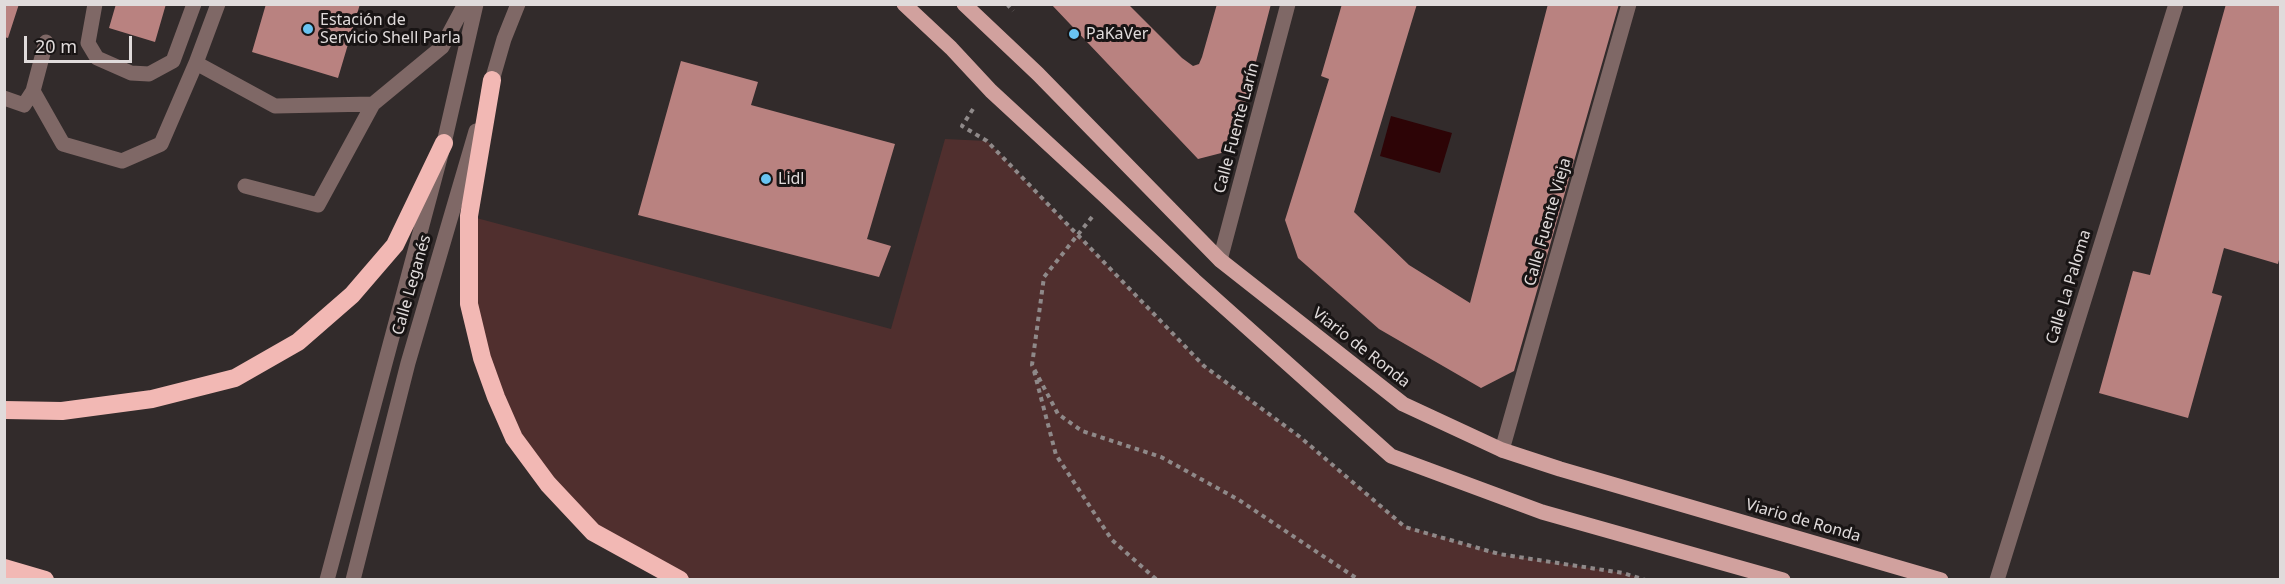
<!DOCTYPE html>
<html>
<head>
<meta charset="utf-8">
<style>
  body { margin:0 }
  #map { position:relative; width:2285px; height:584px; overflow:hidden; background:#322b2b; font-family:"Noto Sans",sans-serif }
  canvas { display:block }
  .frame { position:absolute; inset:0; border:6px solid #e0dbdb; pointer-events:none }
  .scale { position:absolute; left:24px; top:36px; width:108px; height:27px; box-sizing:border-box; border:3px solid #e0dbdb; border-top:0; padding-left:8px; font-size:18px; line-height:21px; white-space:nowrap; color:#e0dbdb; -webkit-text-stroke:4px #181414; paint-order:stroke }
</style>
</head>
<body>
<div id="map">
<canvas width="2285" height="584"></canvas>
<div class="frame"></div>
<div class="scale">20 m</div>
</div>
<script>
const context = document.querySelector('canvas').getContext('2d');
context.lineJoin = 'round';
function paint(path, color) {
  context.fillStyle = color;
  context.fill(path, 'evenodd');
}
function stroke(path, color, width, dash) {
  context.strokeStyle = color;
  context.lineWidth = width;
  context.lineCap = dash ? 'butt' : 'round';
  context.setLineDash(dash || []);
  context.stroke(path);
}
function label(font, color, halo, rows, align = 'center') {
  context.font = font + ' "Noto Sans",sans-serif';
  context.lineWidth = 6;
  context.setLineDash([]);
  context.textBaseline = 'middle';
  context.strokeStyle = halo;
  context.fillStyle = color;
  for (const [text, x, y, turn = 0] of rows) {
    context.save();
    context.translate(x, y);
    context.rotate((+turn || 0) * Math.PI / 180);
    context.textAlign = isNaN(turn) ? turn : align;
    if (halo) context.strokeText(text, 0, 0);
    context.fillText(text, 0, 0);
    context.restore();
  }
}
paint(new Path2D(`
  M945,139l42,2 217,225 96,71 105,89 94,28 124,19 22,6h-973l-79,-47 -45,-48 -66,-126 -13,-142 422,113z`), '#502f2e');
paint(new Path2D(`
  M1391,116l61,17 -12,40 -60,-17z`), '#2d0406');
paint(new Path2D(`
  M4,4h15l-11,34 -4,-1z
  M116,4h50l-11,38 -46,-14z
  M266,4h94l-22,74 -86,-26z
  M1051,4h77l54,54 11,8 6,-2 3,-7 15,-53h54l-38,146 -35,9z
  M1342,4h75l-63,208 55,53 61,38 78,-299h71l-105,367 -33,17 -102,-59 -81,-71 -13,-38 44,-141 -8,-3z
  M2226,4h54v252l-2,8 -54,-16 -12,45 10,3 -34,122 -89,-25 34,-122 17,4z
  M681,61l77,21 -7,23 144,39 -28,95 24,7 -12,31 -241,-62z`), '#b98280');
stroke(new Path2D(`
  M1007,4l6,7
  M973,109l-11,17 25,15 217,225 96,71 105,90 94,27 124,19 22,7
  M1092,217l-48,60 -12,88 26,49 24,17 79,26 78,43 120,80
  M1034,371l22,84 56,85 45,40`), '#8f8989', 4, [4.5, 4.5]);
stroke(new Path2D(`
  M95,4l-7,39 9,15 34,15 18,1 24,-13 21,-57
  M196,63l79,43 98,-2 69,-57 23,-43
  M33,91l30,53 59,17 39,-17 35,-81 22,-59
  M489,91l15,-52 14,-35
  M4,98l20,7 9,-14 13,-49
  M245,186l73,19 55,-101
  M1220,260l68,-256
  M1502,450l127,-446
  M327,580l117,-437 32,-139
  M353,580l55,-217 68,-232
  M1997,580l179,-576`), '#7f6866', 15);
stroke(new Path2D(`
  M904,4l47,44 40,43 116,107 87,82 197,176 151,56 241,68
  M964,4l74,70 182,186 183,144 99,46 58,19 381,111`), '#d1a19e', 15);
stroke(new Path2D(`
  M492,80l-23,136v88l13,54 14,39 18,41 34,46 45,48 87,48
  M4,410l58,1 90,-12 83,-21 63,-36 54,-47 43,-50 49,-102
  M4,568l41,12`), '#f2b8b4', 18);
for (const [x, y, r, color] of [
  [308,29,6,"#69c3f1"],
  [1074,34,6,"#69c3f1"],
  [766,179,6,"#69c3f1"]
]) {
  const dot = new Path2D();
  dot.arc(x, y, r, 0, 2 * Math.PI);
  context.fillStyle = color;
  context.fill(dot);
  stroke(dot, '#181414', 2);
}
label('16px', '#e0dbdb', '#181414', [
  ["Estación de",320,20],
  ["Servicio Shell Parla",320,38],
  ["PaKaVer",1086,34],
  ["Lidl",778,179]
], 'left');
label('16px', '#e0dbdb', '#181414', [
  ["Calle Fuente Larín",1237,128,-75],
  ["Calle Fuente Vieja",1548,222,-74],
  ["Calle Leganés",412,285,-74],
  ["Calle La Paloma",2069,287,-73],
  ["Viario de Ronda",1361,348,38],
  ["Viario de Ronda",1803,521,16]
]);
</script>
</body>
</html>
